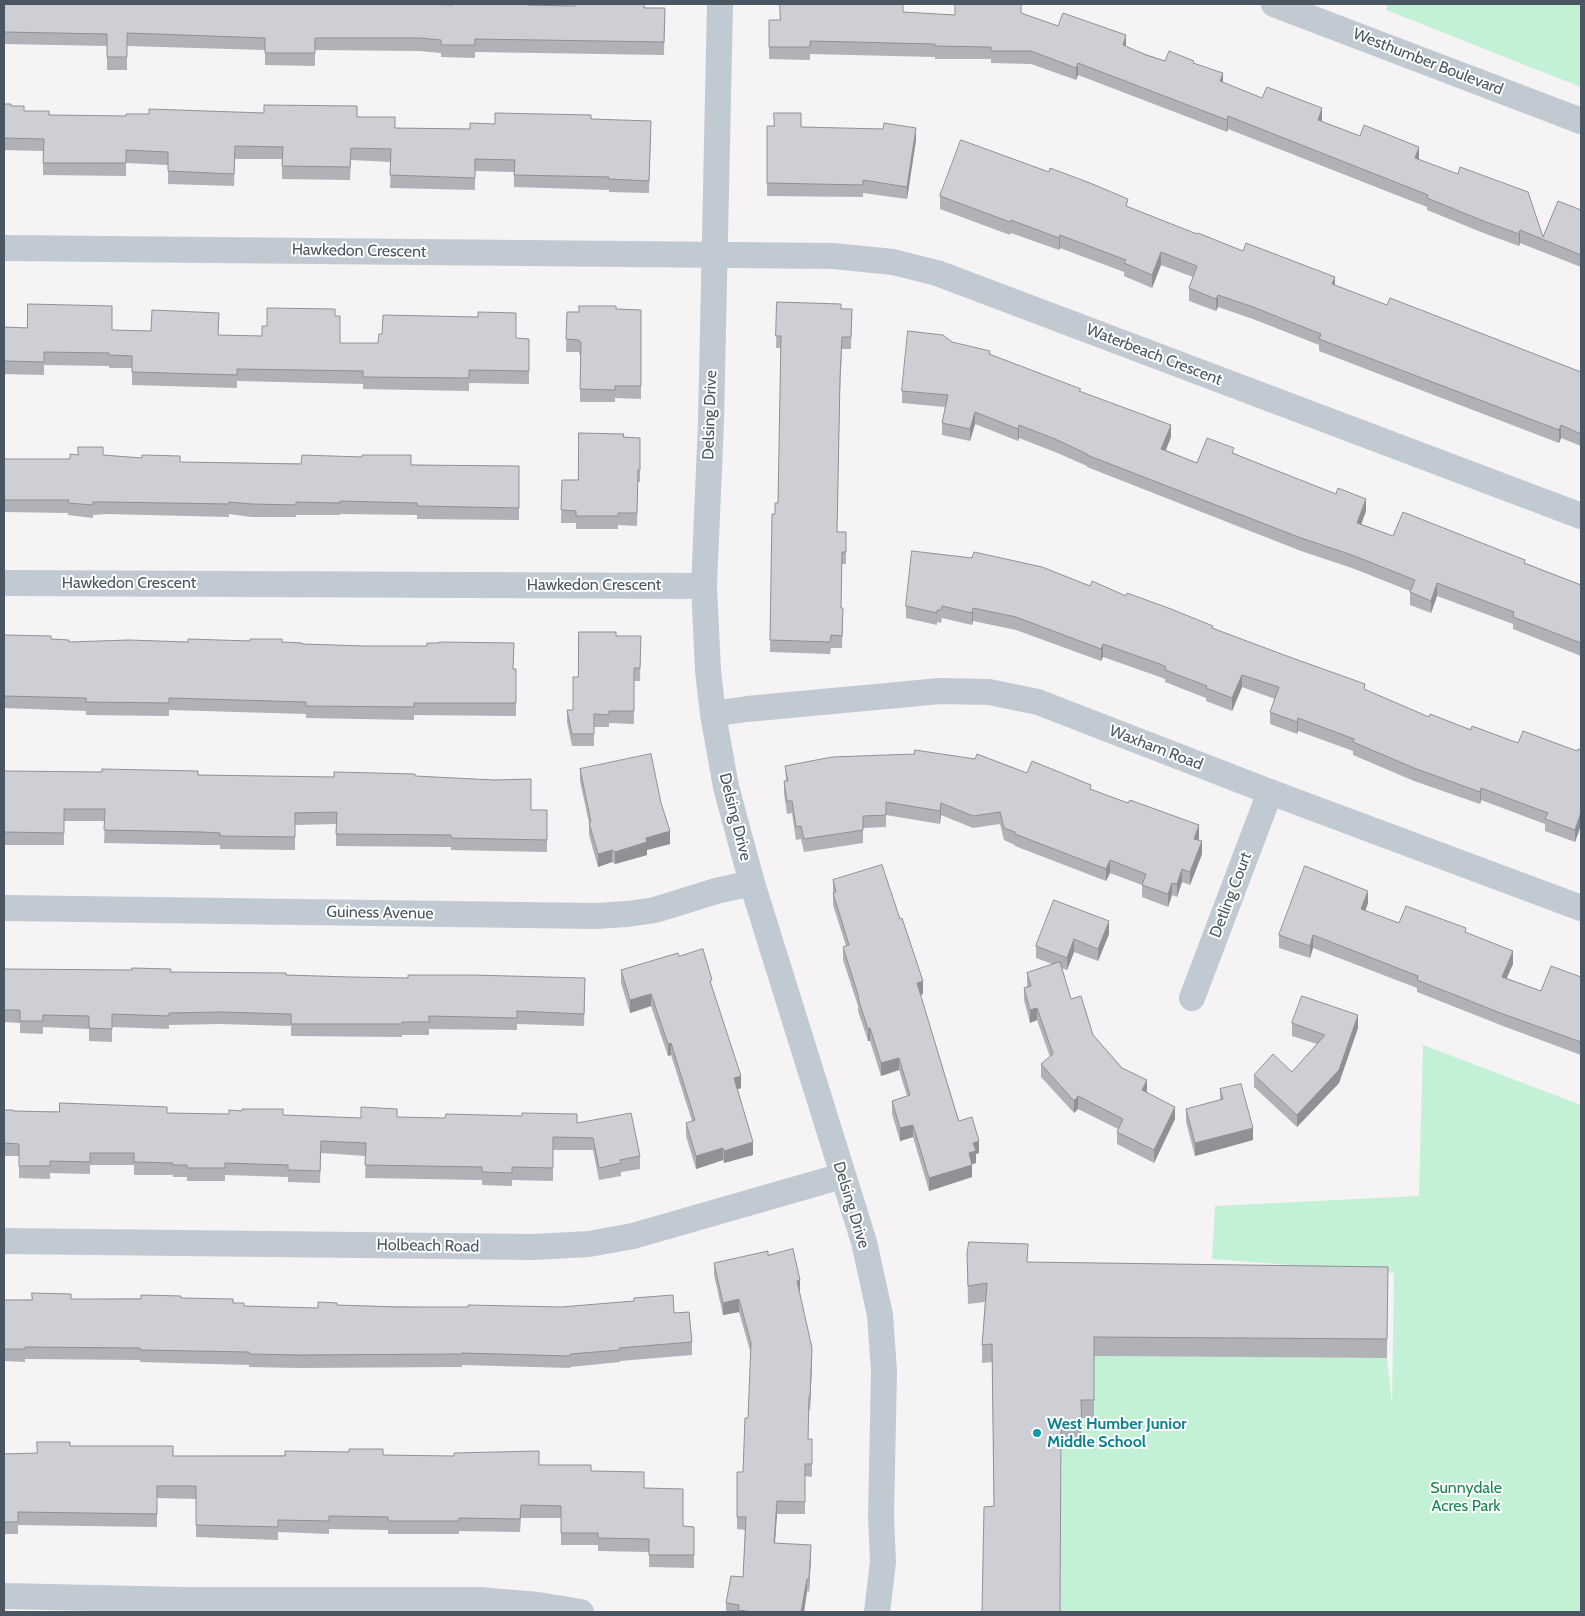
<!DOCTYPE html>
<html>
<head>
<meta charset="utf-8">
<style>
  body { margin:0 }
  #map { position:relative; width:1585px; height:1616px; overflow:hidden; background:#f5f3f3; font-family:Cabin,sans-serif }
  canvas { display:block }
  .frame { position:absolute; inset:0; border:5px solid #4a5661; pointer-events:none }
</style>
</head>
<body>
<div id="map">
<canvas width="1585" height="1616"></canvas>
<div class="frame"></div>
</div>
<script>
const context = document.querySelector('canvas').getContext('2d');
context.lineJoin = 'round';
function paint(path, color) {
  context.fillStyle = color;
  context.fill(path, 'evenodd');
}
function stroke(path, color, width, dash) {
  context.strokeStyle = color;
  context.lineWidth = width;
  context.lineCap = dash ? 'butt' : 'round';
  context.setLineDash(dash || []);
  context.stroke(path);
}
function label(font, color, halo, rows, align = 'center') {
  context.font = font + ' Cabin,sans-serif';
  context.lineWidth = 4;
  context.setLineDash([]);
  context.textBaseline = 'middle';
  context.strokeStyle = halo;
  context.fillStyle = color;
  for (const [text, x, y, turn = 0] of rows) {
    context.save();
    context.translate(x, y);
    context.rotate((+turn || 0) * Math.PI / 180);
    context.textAlign = isNaN(turn) ? turn : align;
    if (halo) context.strokeText(text, 0, 0);
    context.fillText(text, 0, 0);
    context.restore();
  }
}
paint(new Path2D(`
  M1388,4h193v83l-195,-77z
  M1423,1045l158,60v507h-521l1,-165 20,-29 13,-62 293,2 5,46 2,-131 -182,-14 3,-53 204,-10z`), '#c3f1d5');
stroke(new Path2D(`
  M720,4l-9,418 -7,164 4,85 5,43 13,73 26,96 112,359 16,73 4,56 -3,146 2,45 -6,50
  M1274,4l307,117
  M4,248l830,8 59,6 44,11 644,243
  M4,583l700,3
  M713,714l34,-5 193,-18 49,1 49,10 232,90 311,116
  M4,908l592,8 31,-2 28,-4 61,-19 36,-8
  M1192,998l78,-206
  M4,1241l529,6 56,-3 44,-8 209,-60
  M4,1596l181,4h294l59,5 43,7`), '#c1cad2', 26);
paint(new Path2D(`
  M4,4l523,1 138,3 -1,47 -189,-3v6l-34,-1v-4l-21,-2 -105,-1v16l-50,-1v-15l-138,-4v24h-20v-24l-103,-2z
  M903,12l52,3 66,-2 37,13 68,21 39,14 29,2 29,20 196,76 124,78 38,-27v57l-61,-24 -1,3 -33,-12 -59,-24v-3l-199,-78 -1,3 -149,-57 -2,5 -45,-16 -40,-1v-4h-56v-2l-125,-3v6l-41,-1v-39h11z
  M4,104l20,7 25,4 33,1 275,1 38,11 75,1 25,-5 96,-5 60,14 -2,60 -40,-1v-2l-95,-3v-15l-39,-1v19l-85,-2 1,-26 -40,-2 -1,20 -68,-1v-20h-47l-1,27 -66,-2v-19l-42,-2v13l-83,-1v-24l-39,-1z
  M767,126l34,1 115,13 -9,59 -44,-6v4l-96,-1z
  M1049,172l79,35 69,27 190,71 194,67v74l-20,-8 -2,5 -240,-92v-6l-66,-26 -35,-12 -2,4 -27,-10v-13l4,-11 -32,-12 -9,23 -28,-12v-4l-64,-24 -1,2 -48,-17 -1,2 -70,-26v-13z
  M777,302l64,7h11l-1,40h-9l-2,42 -3,141h9v32h-4l-1,44 2,12 -1,28h-11l-1,6 -60,-2 2,-138h3l3,-11 3,-155h-5z
  M616,309l25,1v89l-26,-1v4h-35v-48h-1v-2h-13l1,-40h12z
  M335,316l5,27h38l151,-4v45l-60,-1v8l-106,-2v-5l-126,-3v7l-105,-3v-17h-23v-2l-65,-1v10l-40,-1v-47l108,3 107,5 43,1 5,-10z
  M952,342l38,12 91,38 90,45 -5,13 31,13 37,-10 132,58 -5,13 32,12 132,27 56,22v71l-68,-27v-5l-76,-28 -6,17 -21,-8v-14l-58,-23 -51,-17 -214,-84v-1l-32,-14 -36,-14 -1,3 -43,-17 -5,17 -28,-6v-12l3,-16 -43,-4v-12z
  M623,437l17,1v44h-2l-1,44 -19,-1v4h-42v-6h-15l1,-43h16z
  M103,455l77,7 339,4v54l-102,-1v-4l-77,-1v1h-44v2h-45l-22,-3v3l-122,-3 -14,1v3l-25,-3v-2l-64,-1v-53h66z
  M1090,586l36,10 87,32 152,62 64,27 89,26 59,8 3,-1 1,-4v79l-6,17 -30,-11v-7l-64,-24 -1,4 -66,-23 -61,-26v-4l-55,-20 -1,3 -27,-10v-12l5,-13 -33,-12 -10,24 -26,-10v-3l-41,-16v-3l-5,-2 -57,-20 -2,4 -85,-31 -43,-9 -1,4 -30,-7 -1,5 -4,-1v3l-31,-7v-12z
  M4,635l47,4 18,3h213l234,27v47l-102,-1v5l-108,-2v-4l-137,-4v6l-83,-1v-4l-82,-3z
  M616,636h25l-1,45h-6v43l-25,-1v4h-15v19h-22l-5,-24v-12h6l5,-33z
  M785,766l242,7 64,16 108,49v2l3,14 -12,31 -8,-3 -5,15 -5,-2 -4,12 -26,-10v-12l-32,-12 -4,8 -91,-35v-1l-11,-5 -4,-16 -27,4 -32,-13 -1,9 -54,-9v12l-23,1v15l-59,9 -3,-13 -5,1 -4,-27 -5,1 -3,-20v-13h2z
  M580,769l90,75 -23,6v5l-32,9 -3,-2 -14,5 -9,-32v-12l-9,-42z
  M4,771l194,4 136,2 81,-1 116,34h16v42l-96,-2v-3l-115,-1v-22l-41,1v25l-75,-1v-4h-19l-97,-2 1,-22h-41v24h-60z
  M833,880l90,114 -3,1 39,126 20,32 -3,1v9l-4,1v13l-43,14 -16,-54 -13,4 -8,-27v-13l15,-5 -8,-26 -18,6 -11,-35h-2l-10,-30v-5l-15,-46v-13l3,-1 -13,-41z
  M1368,903l-3,8 34,12 67,9 47,32 -7,14 35,13 40,-14v78l-78,-29 -86,-34v-4l-104,-40 -3,10 -31,-10v-13z
  M1109,934l-11,27 -24,-9 -7,18 -6,-2 10,31 22,36 29,33 53,51 -21,44 -37,-19v-12l1,-3 -40,-20 -4,4 -33,-36v-13l9,-7 -13,-37 -7,3 -6,-23v-12l3,-1v-14l25,-9 -16,-6v-12z
  M679,956l33,31 29,101 -4,1 16,66 -29,8 -1,-3 -27,9 -10,-33v-13l6,-2 -21,-66 -3,1 -17,-50 -21,7 -9,-30v-13z
  M4,969l282,6 299,15 -1,36 -67,-2v6l-88,-1v6h-27v2l-111,-1v-10l-72,-2 -50,1v4l-57,-2v15l-23,-1v-12l-46,-2v7l-23,-1v-10l-16,-1z
  M1292,1023l66,5 -19,55 -42,44 -43,-40v-12l38,-3 25,-28 -25,-8z
  M1220,1089l33,51 -58,16 -9,-34v-13l34,-9z
  M4,1110l9,1 270,4 78,3 36,-1 180,6 63,33v13l-19,3v4l-22,4 -6,-30h-40v31l-41,-1v6l-30,-1v-5l-117,-2 1,-22 -45,-3 -1,30 -32,-1v-5l-63,-2v6h-38v-4h-14v-2h-39v-10h-44v9l-40,-1v6l-31,-1v-22h-15z
  M967,1254l61,8 360,5 -1,91 -293,-2v62h-13l1,30 -21,-1 -67,59 -2,-144 -10,1v-18l3,-43 -17,2z
  M768,1255l32,37 -1,1 13,67 -2,50h-1l-1,29h4v38l-7,-1v38h-28l-2,29 36,14 -2,35 -2,-1 -3,21h-78v-9l17,-26 2,-47 -8,-1v-57h6l5,-54 3,-64 -12,-42 -16,3 -9,-40v-12z
  M181,1298l52,5 11,3 74,2 19,-3 337,8 18,29v13l-72,6v1l-50,5v1l-108,-3v2l-164,1 -49,-1v-2l-109,-3v-2l-115,-1v3l-21,-1v-61z
  M70,1446l103,10 210,-1 156,10 52,6 53,17 39,38 11,1v41l-45,-1v-15l-51,-1v-6h-37v-27h-40l-1,14 -61,-1v3h-71v-4l-59,-1v5l-51,-2v8l-82,-3v-38l-39,-1v29l-139,-2v9h-14v-80l33,-1z`), '#b0b2b7');
paint(new Path2D(`
  M1126,35v12l-3,-2z
  M1078,63v12l-2,5v-12z
  M1223,73v13l-3,-5z
  M1322,108v13l-4,-1z
  M1228,116v13l-1,3v-12z
  M916,128v12l-9,59v-12z
  M1419,147v13l-4,-2z
  M1520,230v13l-1,3v-12z
  M1060,235v13l-1,2v-12z
  M1161,252v13l-9,23v-13z
  M1335,277v12l-3,-5z
  M1218,295v12l-2,4v-12z
  M975,412v12l-5,17v-12z
  M1019,425v13l-1,3v-12z
  M1171,425v12l-10,24v-12z
  M1561,425v13l-2,5v-13z
  M1366,499v12l-9,25v-13z
  M1437,583v13l-6,17v-12z
  M973,608v13l-1,4v-12z
  M1103,644v13l-2,4v-12z
  M1242,675v12l-10,24v-13z
  M1298,718v13l-1,3v-12z
  M1481,788v12l-1,4v-12z
  M941,803v12l-1,9v-13z
  M1581,812v13l-6,17v-12z
  M1199,825v13l-5,13v-12z
  M670,831v13l-23,6v5l-32,9v-12l31,-14z
  M1202,841v13l-12,31v-13z
  M612,850v12l-14,5v-13z
  M1110,860v13l-4,8v-12z
  M1182,869v13l-5,15v-13z
  M1172,883v12l-4,12v-13z
  M1368,891v12l-7,19v-13z
  M1109,921v13l-11,27v-12z
  M1313,935v13l-3,10v-12z
  M1074,939v13l-7,18v-12z
  M1513,951v13l-11,25v-12z
  M923,981v13l-6,2v-13z
  M651,994v12l-21,7v-13z
  M1037,1008v12l-7,3v-13z
  M1358,1015v13l-19,55 -42,44v-12z
  M870,1028v13h-2v-12z
  M671,1043v12l-3,1v-12z
  M899,1058v12l-18,6v-13z
  M741,1076v12l-7,3v-13z
  M1147,1080v13l-5,-3z
  M1078,1096v13l-4,4v-12z
  M1175,1107v12l-21,44v-13z
  M913,1125v12l-13,4v-13z
  M1253,1128v12l-58,16v-13z
  M979,1141v12l-3,1v9l-7,2v-12l4,-10z
  M753,1142v13l-29,8v-12z
  M723,1148v12l-27,9v-13z
  M972,1165v12l-43,14v-13z
  M800,1280v12l-3,1v-12z
  M739,1299v13l-16,3v-12z
  M812,1348v12l-2,50v-13z
  M777,1501v13l-3,41v-12z
  M811,1545v12l-2,35v-13z
  M807,1579v12l-3,21h-3z`), '#909195');
const building = new Path2D(`
  M4,4h414l35,1v-1h74v1l49,1v-2h68v4h21l-1,34 -189,-3v6h-34v-5l-21,-2h-105v15h-50v-15l-138,-5v24h-20v-23l-103,-2z
  M780,4h123v8l52,3v-11h66v9l37,13 5,-13 63,22 -3,10 23,10 19,6 4,-10 25,10 -1,2 30,10 -3,8 42,17 5,-11 55,21 -4,12 42,16 4,-11 55,22 -4,11 43,16 2,-7 68,25 15,45 15,-36 23,9v45l-61,-25 -1,4 -33,-12 -59,-24 1,-3 -200,-79 -1,4 -149,-57 -2,5 -45,-17h-40v-4l-56,-1v-2l-125,-3v6h-41v-27h11z
  M4,104h7v2h13v5h25v4l77,1v-2h23v-5l115,4v-8l93,1v11h38v11l75,1v-6l25,1v-11l96,2v4l60,2 -2,60 -40,-2v-2l-95,-2 1,-15 -40,-1v19l-85,-3 1,-26 -40,-1 -1,19 -68,-1 1,-19 -48,-1 -1,28 -66,-3v-19l-42,-2v13h-83l1,-24 -40,-1z
  M774,113h27v14l82,2 1,-6 32,5 -9,59 -44,-7v5l-96,-2v-57h7z
  M961,140l88,32 1,-4 40,15 38,16 -2,7 71,28 1,-1 45,18 3,-8 89,34 -3,7 55,21 3,-7 191,74v62l-20,-9 -2,5 -240,-91 2,-5 -68,-27 -35,-12 -2,4 -27,-11 8,-22 -36,-14 -9,23 -28,-12 2,-3 -66,-25 -1,3 -48,-18 -1,2 -70,-26z
  M777,302l64,2v5h11l-1,28h-9l-2,41 -3,154h9v20h-4l-1,56h2l-1,28 -11,-1 -1,7 -60,-2 2,-126h3v-11h3l3,-167h-5z
  M28,304l84,2v24l39,1 1,-21 67,3 -1,22 44,1v-10h5v-18l68,1v7h5v27h38l1,-9h3l1,-19 95,2v-5l38,1v25l13,1v32l-60,-1v8l-106,-1v-6l-126,-2v6l-105,-3v-16l-23,-1v-2l-65,-1v10l-40,-1v-34l23,1z
  M579,306h37v3l25,1v76h-26v4l-35,-1 1,-47h-2v-2l-13,-1 1,-27h12z
  M908,331l35,4 9,7 38,9 -1,3 92,35 -2,2 92,34 -10,24 36,14 10,-25 27,10 -2,5 104,41 2,-6 28,11 -9,24 36,13 10,-24 122,48 -1,3 57,22v58l-68,-26 1,-5 -77,-29 -6,18 -21,-9 5,-12 -63,-25 -51,-17 -214,-83v-1l-32,-15 -36,-14 -1,4 -43,-17 -5,17 -28,-6 6,-28 -46,-4z
  M579,433l45,1 -1,3 17,1v32h-2l-1,43h-19v3h-42v-5l-15,-1 1,-30h16z
  M78,447h25v8l39,3v-3l38,1v6l121,2 1,-9 60,2v-2h49v10l108,1v42l-102,-2v-3l-77,-2v2l-44,-1v3l-45,-1 -22,-2v2l-122,-2h-14v3l-25,-2 1,-3h-65v-41h66v-5l8,1z
  M912,551l60,7 2,-6 68,15 48,19 2,-5 34,15 1,-3 44,16 42,17 -1,2 72,27 81,29 -1,5 65,28 1,-3 41,16 1,-4 46,17 5,-12 54,20 1,-2 2,1 1,-4v66l-6,18 -30,-11 3,-6 -67,-25 -1,4 -66,-24 -61,-26 1,-3 -56,-21 -1,4 -27,-10 9,-25 -37,-12 -10,23 -26,-10 1,-2 -42,-16 1,-3 -6,-3 -57,-20 -2,5 -85,-32 -43,-9 -1,5 -30,-7 -1,4h-4v3l-31,-7z
  M579,632h37v4h25l-1,32h-6v43h-25v4l-15,-1v20h-22l-5,-24h6v-33h5z
  M4,635l47,1v3l18,1v2l60,-2 59,2v-3l62,2v-2h32v3l20,1v1l63,2h62v-3h12v-1l75,1 -1,26h3v34h-102v4l-108,-1v-4l-137,-4v5l-83,-1v-4l-82,-2z
  M915,750l60,9 2,-5 50,19 5,-12 59,24 -1,4 38,14 2,-3 69,25 -5,14 8,2 -12,31 -8,-3 -5,15 -5,-1 -4,11 -26,-9 4,-11 -36,-14 -4,9 -91,-35v-2l-11,-4 -4,-16 -27,4 -32,-13 -1,8 -54,-9v13l-23,1v14l-59,9 -3,-13 -5,1 -4,-26h-5l-3,-20h4l-3,-15 47,-9 82,-3z
  M651,754l10,49 9,28 -24,7 1,4 -32,10 -3,-2 -14,4 -9,-31 2,-1 -11,-53z
  M102,769l96,2v4l136,2v-5l81,2v2l80,4 36,-1v31h16v30l-96,-2v-3l-115,-1 1,-22 -42,1v24l-75,-1v-3l-19,-1 -97,-2 1,-21h-41v24l-60,-1v-61l98,1z
  M882,865l18,54 2,-1 21,63 -6,2 41,136 1,2 13,-4 7,24 -6,2 3,8 -7,2 3,12 -43,13 -16,-53 -13,3 -8,-27 18,-6 -11,-37 -18,5 -11,-35 -2,1 -10,-31h1l-16,-51 6,-2 -16,-52 3,-1 -3,-12z
  M1305,866l63,25 -7,18 38,14 7,-17 60,22 -1,4 48,19 -11,26 39,14 10,-25 30,11v65l-78,-28 -86,-34 1,-4 -105,-41 -3,11 -31,-11z
  M1054,900l55,21 -11,28 -24,-10 -7,19 -31,-12z
  M703,949l9,31 -2,1 31,95 -7,2 19,64 -29,9 -1,-3 -27,8 -10,-33 9,-3 -24,-77 -3,1 -17,-50 -21,6 -9,-30 57,-17 1,3z
  M1060,962l11,37 10,-3 12,39 29,33 25,12 -5,10 33,17 -21,43 -37,-18 6,-13 -45,-23 -4,5 -33,-37 12,-10 -16,-46 -7,2 -6,-22 7,-2 -4,-13z
  M132,968l39,1 -1,3 116,1v2l64,2 58,1v-3h64l113,3 -1,36 -67,-3v7l-88,-2v6h-27v2h-111v-10l-72,-2 -50,1v3l-57,-2v15l-23,-1v-12l-46,-1v6h-23v-11h-16v-41l128,1z
  M1302,996l56,19 -19,55 -42,45 -43,-40 19,-21 19,18 33,-37 -33,-12z
  M1241,1084l12,44 -58,15 -9,-34 37,-10 -3,-10z
  M60,1103l107,4v6l62,1v-4l13,1v-2h41v6l78,3v-11l36,2v8l48,1 1,-4 76,2v-3l55,1v9l54,-10 9,43 -20,4 1,3 -22,5 -6,-30 -40,-1v31l-41,-1v6l-30,-1v-5l-117,-2 1,-22 -45,-2 -1,30 -32,-1v-5l-63,-2v5h-38v-3h-14v-2l-39,-1v-9h-44v9l-40,-1v5h-31v-22l-15,-1v-33h9v1l46,1z
  M969,1242l59,2 -1,18 361,5 -1,72 -293,-2v63h-13l1,30 -21,-1 -1,183h-78l2,-105 10,-1 -2,-162 -10,1 5,-62 -19,3 -1,-32z
  M793,1249l7,31 -3,1 15,67 -2,49h-1l-1,42h4v25h-7v38l-28,-1 -3,42 37,2 -2,34h-2l-6,33h-48l-15,-2 1,-5 -13,-2 5,-27 12,1 3,-60h-9v-45h6l2,-54h3l3,-75 -12,-44 -16,4 -9,-40 54,-12v4z
  M32,1293l39,1v5h70v-4l40,1v2l52,1v4h11v3l74,2v-6l19,1v2l60,2h71v-2l93,2 73,-6v-3l39,-3 1,18 15,-1 3,30 -73,6 1,2 -50,4v2l-108,-3v1l-164,1 -49,-1v-2l-109,-2v-2l-115,-1v2h-21v-49h28z
  M37,1442h33v4h103v10h112v-5l64,1v-3h34v6l71,1v-3l85,-2v14h52v6l53,1v16l39,1v37l11,1v28h-45v-16l-51,-1v-5h-37v-27l-40,-1 -1,14 -61,-1v3h-71v-4l-59,-1v5l-51,-1v7l-82,-2v-39h-39v28l-139,-2v10h-14v-68l33,-1z`);
paint(building, '#cdcfd5');
stroke(building, '#909195', 1);
for (const [x, y, r, color] of [
  [1037,1433,5,"#0f9aa8"]
]) {
  const dot = new Path2D();
  dot.arc(x, y, r, 0, 2 * Math.PI);
  context.fillStyle = color;
  context.fill(dot);
  stroke(dot, '#fff', 2);
}
label('16px', '#4a5661', '#fff', [
  ["Westhumber Boulevard",1428,62,21],
  ["Hawkedon Crescent",359,251,1],
  ["Waterbeach Crescent",1154,355,21],
  ["Delsing Drive",710,415,-88],
  ["Hawkedon Crescent",129,583],
  ["Hawkedon Crescent",594,585],
  ["Waxham Road",1156,748,21],
  ["Delsing Drive",735,817,76],
  ["Detling Court",1231,895,-69],
  ["Guiness Avenue",380,913,1],
  ["Delsing Drive",851,1205,73],
  ["Holbeach Road",428,1246,1]
]);
label('bold 16px', '#0d838f', '#fff', [
  ["West Humber Junior",1047,1424],
  ["Middle School",1047,1442]
], 'left');
label('16px', '#17864f', '#fff', [
  ["Sunnydale",1466,1488],
  ["Acres Park",1466,1506]
]);
</script>
</body>
</html>
